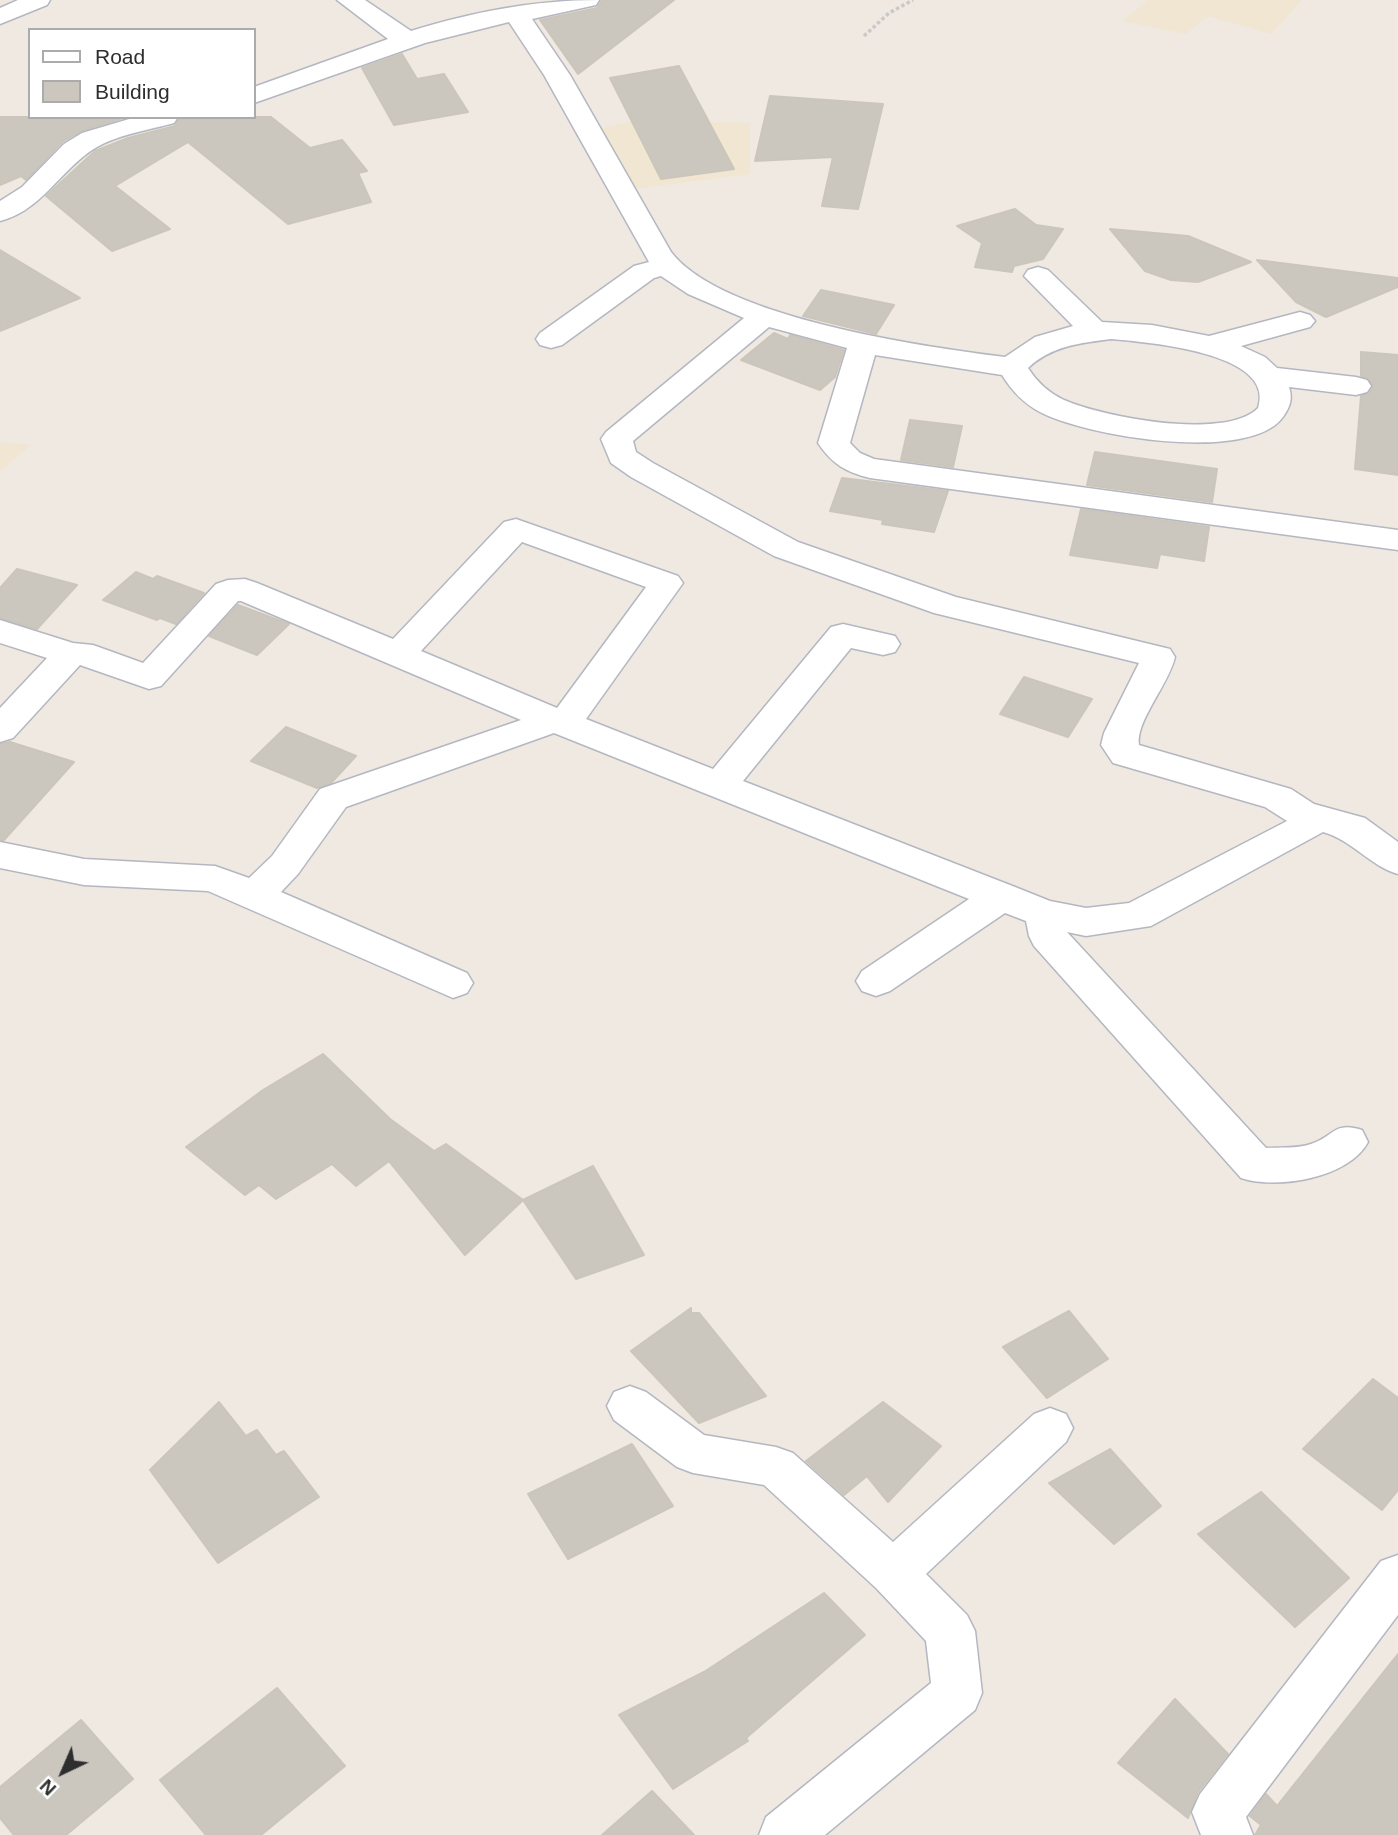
<!DOCTYPE html>
<html>
<head>
<meta charset="utf-8">
<style>
  body { margin:0 }
  #map { position:relative; width:1398px; height:1835px; overflow:hidden; background:#efe9e1; font-family:Arial,sans-serif }
  canvas { display:block }
  .legend { position:absolute; left:28px; top:28px; width:228px; height:91px; box-sizing:border-box; background:#fff; border:2px solid #ababab; margin:0; padding:9px 12px; list-style:none; font-size:21px; color:#2e2e2e }
  .legend li { display:flex; align-items:center; gap:14px; height:35px }
  .legend b { width:35px; border:2px solid #ababab }
  .north { position:absolute; left:28px; top:1737px; width:70px; height:70px; -webkit-text-stroke:5px #fff; paint-order:stroke; rotate:224deg; font-size:19px; font-weight:700; line-height:28px; text-align:center; color:#2e2e2e }
  .north::after { content:''; display:block; margin:auto; width:24px; height:32px; background:#2e2e2e; clip-path:polygon(50% 0,100% 100%,50% 72%,0 100%) }
</style>
</head>
<body>
<div id="map">
<canvas width="1398" height="1835"></canvas>
<ul class="legend">
<li><b style="height:9px;background:#fff"></b>Road</li>
<li><b style="height:19px;background:#cbc7bf"></b>Building</li>
</ul>
<div class="north">N</div>
</div>
<script>
const context = document.querySelector('canvas').getContext('2d');
context.lineJoin = 'round';
function paint(path, color) {
  context.fillStyle = color;
  context.fill(path, 'evenodd');
}
function stroke(path, color, width, dash) {
  context.strokeStyle = color;
  context.lineWidth = width;
  context.lineCap = dash ? 'butt' : 'round';
  context.setLineDash(dash || []);
  context.stroke(path);
}
paint(new Path2D(`
  M1148,0h154l-31,34 -63,-18 -22,18 -64,-13z
  M696,108l3,14 51,1v51l-125,16 -36,-59z
  M0,442l31,3 -31,26z`), '#f0e6d1');
const building = new Path2D(`
  M602,0h72l-96,74 -38,-54 57,-12z
  M402,54l15,25 27,-5 24,38 -74,13 -32,-57z
  M679,66l55,103 -73,10 -51,-101z
  M770,96l113,8 -25,105 -36,-3 11,-49 -78,4z
  M0,117h126l-45,14 -19,11 -36,38 -5,-4 -21,9z
  M180,117h91l39,31 32,-8 25,31 -9,2 13,29 -83,22 -100,-82 -73,44 55,43 -58,22 -66,-55 49,-45 33,-13 47,-12z
  M1015,209l21,16 27,4 -20,30 -29,7 -2,6 -37,-5 7,-24 -25,-17z
  M1110,229l78,7 63,26 -53,20 -27,-2 -26,-9z
  M0,250l80,48 -80,33z
  M1257,260l141,18v9l-72,30 -30,-15z
  M821,290l73,15 -18,29 -73,-18z
  M774,333l14,6 2,-4 54,15 -9,27 -15,13 -79,-30z
  M1361,352l37,3v120l-43,-6 6,-73 8,-3 4,-6 -4,-8 -8,-3z
  M910,420l52,6 -9,41 -52,-7z
  M1095,452l122,17 -5,33 -125,-17z
  M842,478l106,13 -14,41 -52,-8 1,-4 -53,-9z
  M1081,509l128,18 -5,34 -44,-7 -3,14 -87,-13z
  M17,569l60,16 -40,44 -37,-11v-30z
  M136,572l17,7 4,-3 47,17 -28,31 -16,-6 -3,2 -54,-20z
  M238,605l51,19 -32,31 -48,-19z
  M1024,677l68,22 -24,38 -68,-23z
  M286,727l70,29 -25,27 -14,5 -66,-27z
  M10,742l64,20 -70,78h-4v-96z
  M323,1054l67,65 44,32 12,-7 77,56 -58,55 -76,-94 -33,25 -24,-22 -56,35 -17,-14 -14,10 -59,-48 77,-57z
  M593,1166l51,89 -68,24 -53,-79z
  M691,1308v5h8l67,83 -67,27 -68,-72z
  M1069,1311l39,48 -61,39 -44,-51z
  M1373,1379l25,19v92l-16,20 -79,-61z
  M219,1402l27,34 11,-6 19,25 8,-4 35,46 -101,66 -68,-93z
  M883,1402l58,44 -53,56 -21,-26 -23,19 -38,-34z
  M632,1444l41,62 -105,53 -40,-65z
  M1110,1449l51,57 -47,38 -65,-61z
  M1261,1492l88,86 -54,49 -97,-93z
  M824,1593l41,42 -119,103 2,3 -75,48 -54,-74 85,-43z
  M1398,1654v181h-143l6,-10 -11,-9 16,-22 11,12z
  M277,1688l68,78 -84,69h-55l-46,-55z
  M1175,1699l53,55 -30,38 -10,26 -70,-55z
  M81,1720l52,59 -67,56h-52l-14,-17v-31z
  M652,1791l42,44h-92z`);
paint(building, '#cbc7bf');
stroke(building, '#cbc5ba', 2);
const minor = new Path2D(`
  M18,0h32l-3,5 -47,19v-16z
  M337,0h28l46,31c61,-19 124,-31 188,-31l-3,5 -64,14 38,56 101,177c50,66 253,95 334,105l30,-20 38,-11 -49,-50 4,-6 10,-3 10,3 54,52 50,3 57,11 91,-24 10,3 5,6 -5,6 -69,19 24,11 12,11 79,9 11,3 4,6 -4,6 -11,3 -67,-8c4,12 1,20 -6,30 -34,47 -198,19 -243,-5 -17,-9 -28,-21 -38,-37l-127,-20 -25,88 10,10 14,6 524,71v20l-528,-72c-24,-6 -38,-14 -52,-35l29,-95 -78,-21 -136,114 3,11 17,11 145,79 158,55 214,52 5,8c-6,27 -40,65 -36,88l152,44 23,15 51,14 33,24v32c-28,-8 -46,-34 -75,-42l-172,94 -65,10 -19,-4 199,216c13,-1 32,1 45,-4 23,-7 22,-23 51,-14l6,12c-19,36 -91,48 -127,36l-207,-232 -5,-10 -3,-15 -21,-8 -115,78 -14,5 -14,-5 -6,-10 6,-10 107,-72 -415,-166 -208,74 -48,67 -17,18 186,81 6,10 -6,10 -14,5 -245,-107 -124,-6 -84,-17v-26l84,17 131,7 34,12 23,-22 48,-67 201,-69 -280,-119h-3l-77,85 -12,3 -69,-24 -67,73 -13,4v-34l47,-50 -47,-15v-23l73,23 20,2 50,18 73,-79 12,-4 17,-1 12,4 136,56 111,-117 12,-3 162,57 5,7 -97,136 127,50 118,-142 12,-3 52,12 5,8 -5,8 -12,3 -32,-7 -108,133 272,106 35,14 36,7 43,-5 158,-82 -22,-14 -152,-44 -12,-18 3,-12 35,-70 -205,-50 -160,-57 -143,-79 -20,-14 -10,-24 5,-7 138,-114 -56,-24 -27,-18 -7,2 -92,67 -11,3 -11,-3 -4,-6 4,-6 94,-67 15,-4 -105,-187 -35,-53 -84,21 -171,60v-16l134,-48zM1111,339c34,3 166,13 147,69 -33,33 -155,9 -194,-8 -15,-7 -27,-18 -36,-32 23,-22 52,-25 83,-29zM522,542l124,45 -89,121 -136,-57z
  M136,117h42l-4,6c-29,8 -67,13 -90,33 -28,22 -47,56 -84,65v-20l22,-14 42,-43 18,-11z
  M630,1386l16,6 58,43 72,12 17,6 100,89 141,-128 16,-6 16,6 7,14 -7,14 -140,132 41,41 8,16 7,62 -7,17 -150,125h-66l7,-18 165,-134 -5,-42 -50,-53 -112,-103 -71,-12 -16,-6 -63,-47 -7,-14 7,-14z
  M1398,1555v60l-152,202 7,18h-52l-9,-23 8,-18 181,-233z`);
stroke(minor, '#b4b7c1', 3);
stroke(new Path2D(`
  M864,36l25,-23 24,-13`), '#c9c9c9', 3.5, [3.5, 2.5]);
paint(minor, '#fff');
</script>
</body>
</html>
